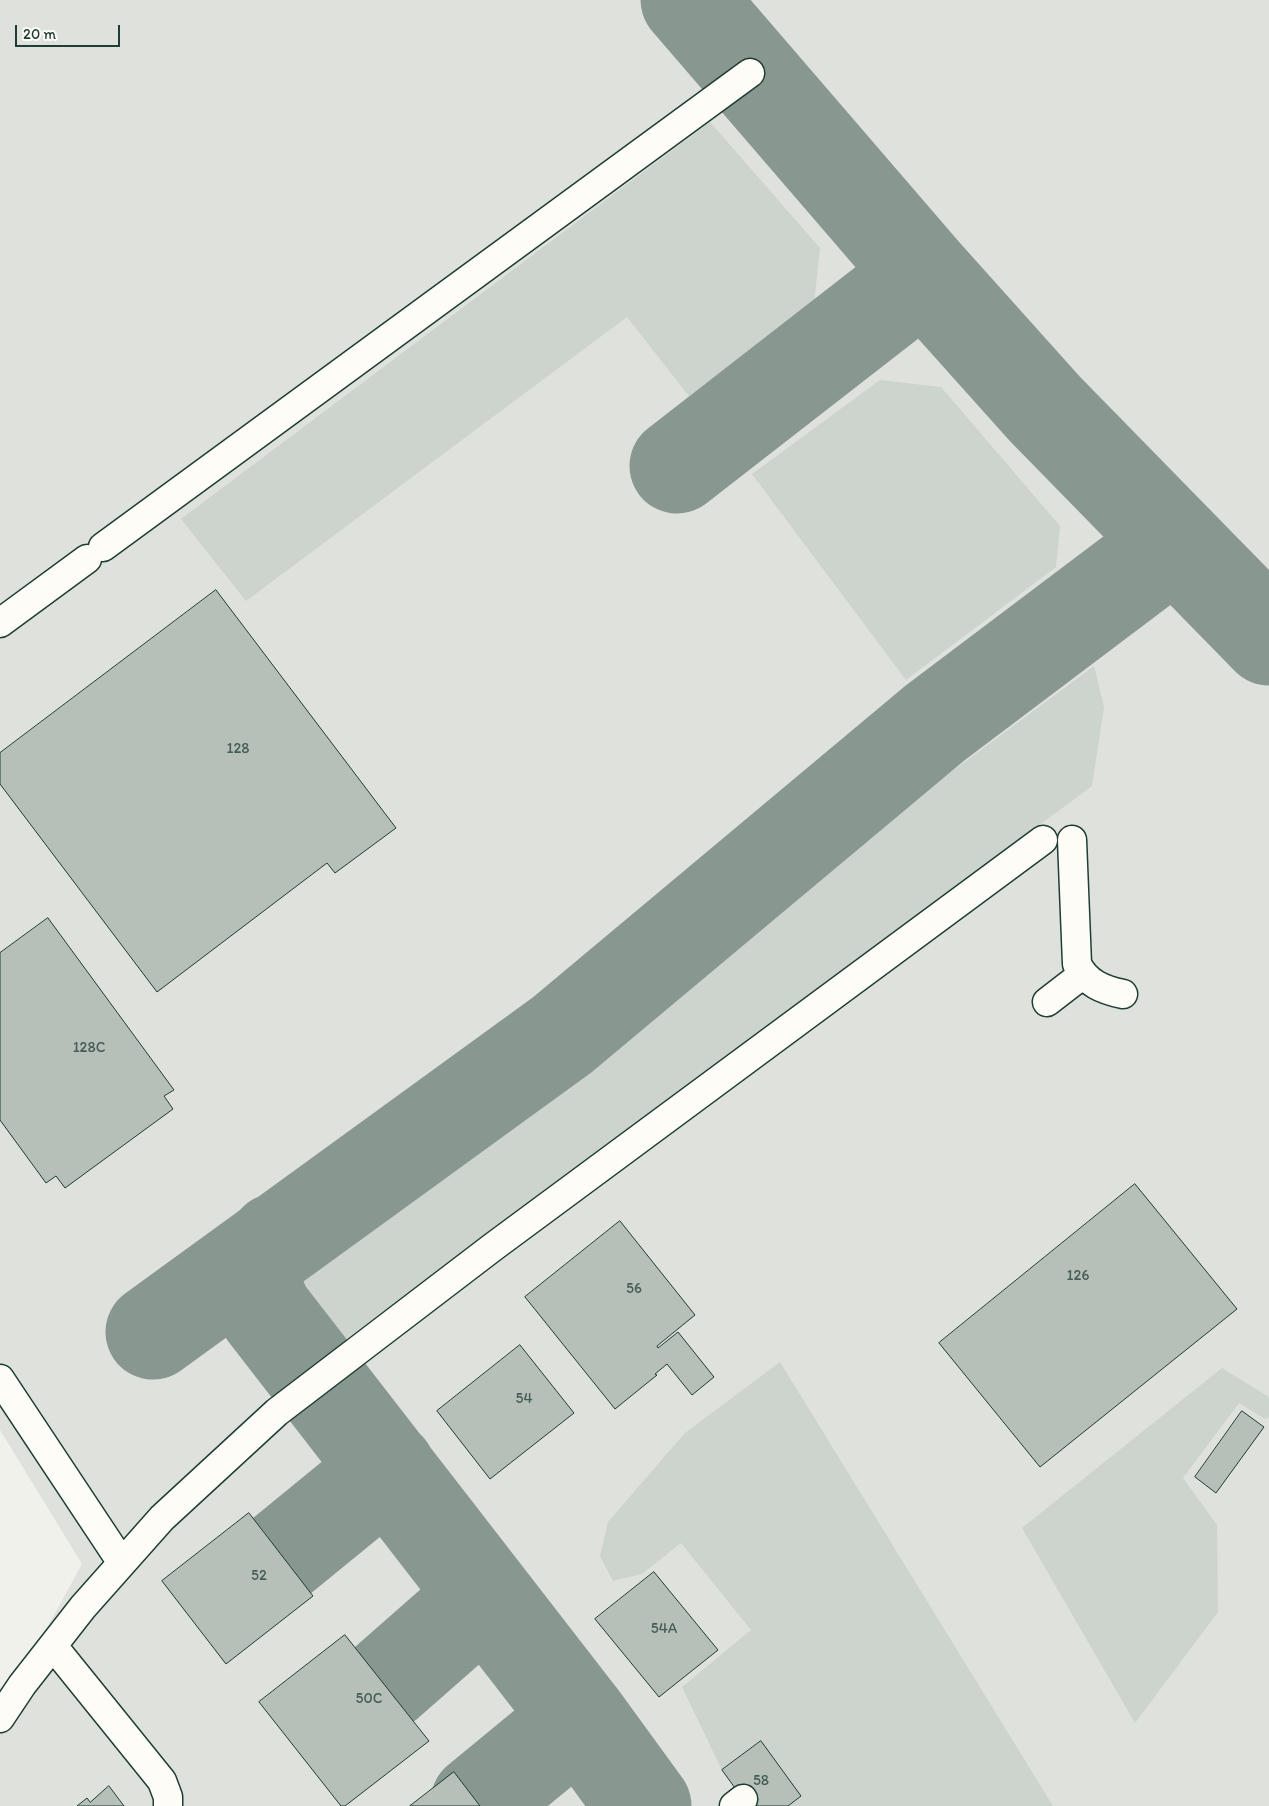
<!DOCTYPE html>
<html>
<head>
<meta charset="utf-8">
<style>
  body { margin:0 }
  #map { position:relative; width:1269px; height:1806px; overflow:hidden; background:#f0f1eb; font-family:Itim,sans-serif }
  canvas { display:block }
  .scale { position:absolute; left:15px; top:25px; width:105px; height:22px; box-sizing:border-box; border:2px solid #1f3d34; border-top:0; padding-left:6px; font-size:15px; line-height:18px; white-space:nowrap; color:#1f3d34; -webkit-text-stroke:4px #fdfcf7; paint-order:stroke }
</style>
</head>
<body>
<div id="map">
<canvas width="1269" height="1806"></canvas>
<div class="scale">20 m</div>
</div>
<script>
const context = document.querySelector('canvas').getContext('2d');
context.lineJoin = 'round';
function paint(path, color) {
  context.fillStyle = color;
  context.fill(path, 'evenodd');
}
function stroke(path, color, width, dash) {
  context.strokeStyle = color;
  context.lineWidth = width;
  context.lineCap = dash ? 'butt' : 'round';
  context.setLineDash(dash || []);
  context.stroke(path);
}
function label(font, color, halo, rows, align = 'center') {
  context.font = font + ' Itim,sans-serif';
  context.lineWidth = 5;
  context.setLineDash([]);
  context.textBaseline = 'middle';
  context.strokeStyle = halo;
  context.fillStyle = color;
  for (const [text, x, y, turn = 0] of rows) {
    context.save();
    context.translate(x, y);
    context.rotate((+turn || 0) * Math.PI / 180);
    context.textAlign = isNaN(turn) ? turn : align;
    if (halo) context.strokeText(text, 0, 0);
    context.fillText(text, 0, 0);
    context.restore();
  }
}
paint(new Path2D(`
  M0,0h1269v1806h-1269v-93l82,-149 -82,-134z`), '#dfe2dc');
paint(new Path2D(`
  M710,122l110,126 -6,55 -125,93 -62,-79 -381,284 -65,-82z
  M880,380l61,7 119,139 -4,41 -150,113 -154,-206z
  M1094,666l10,41 -12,79 -764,566 -41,-52 4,-39z
  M780,1362l273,444h-265l13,-10 -40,-54 -39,28 -40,-83 69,-57 -70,-87 -39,31 -29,7 -13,-25 8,-34 77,-89z
  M1222,1368l47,29v20l-4,2 -26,-16 -56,75 34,47 1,87 -83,111 -113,-195z`), '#cdd3cd');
stroke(new Path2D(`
  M688,0l236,274 121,135 224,229
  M677,466l247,-192
  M276,1241c-24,22 -26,46 -9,73l313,404 64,88
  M153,1332l409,-297 373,-312 240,-181
  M284,1554l104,-85
  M386,1683l99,-87
  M478,1802l102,-84`), '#889790', 95);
const building = new Path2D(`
  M216,590l180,238 -61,45 -8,-10 -170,129 -157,-208v-31z
  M48,918l126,172 -10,6 9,13 -108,79 -9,-12 -10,7 -46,-63v-167z
  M1135,1184l102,125 -197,158 -101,-124z
  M620,1221l75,94 -38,31 1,2 20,-16 36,45 -22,18 -25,-31 -12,10 2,1 -42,34 -90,-112z
  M520,1345l54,68 -84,66 -53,-68z
  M1242,1411l22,16 -48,66 -21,-16z
  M249,1513l64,83 -87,68 -64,-83z
  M654,1572l64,78 -59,47 -64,-78z
  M345,1635l84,106 -84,65h-4l-82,-104z
  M761,1741l40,55 -13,10h-40l-26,-36z
  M454,1772l26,34h-70z
  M109,1786l15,20h-47l10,-8 3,4z`);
paint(building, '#b6bfb8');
stroke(building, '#1f3d34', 1);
const minor = new Path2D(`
  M103,547l647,-474
  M0,623l87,-64
  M1072,840l5,124c9,19 26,26 46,30
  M1047,1002l35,-27
  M0,1379l122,184
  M53,1646l109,135 6,16v9
  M0,1718l22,-33 61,-78 79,-89 115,-106 216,-165 550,-407
  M734,1806l9,-7`);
stroke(minor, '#1f3d34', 31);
stroke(minor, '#fdfcf7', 28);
label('15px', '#455e55', null, [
  ["128",238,749],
  ["128C",89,1048],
  ["126",1078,1276],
  ["56",634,1289],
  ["54",524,1399],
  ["52",259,1576],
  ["54A",664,1629],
  ["50C",369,1699],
  ["58",761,1781]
]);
</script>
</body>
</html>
